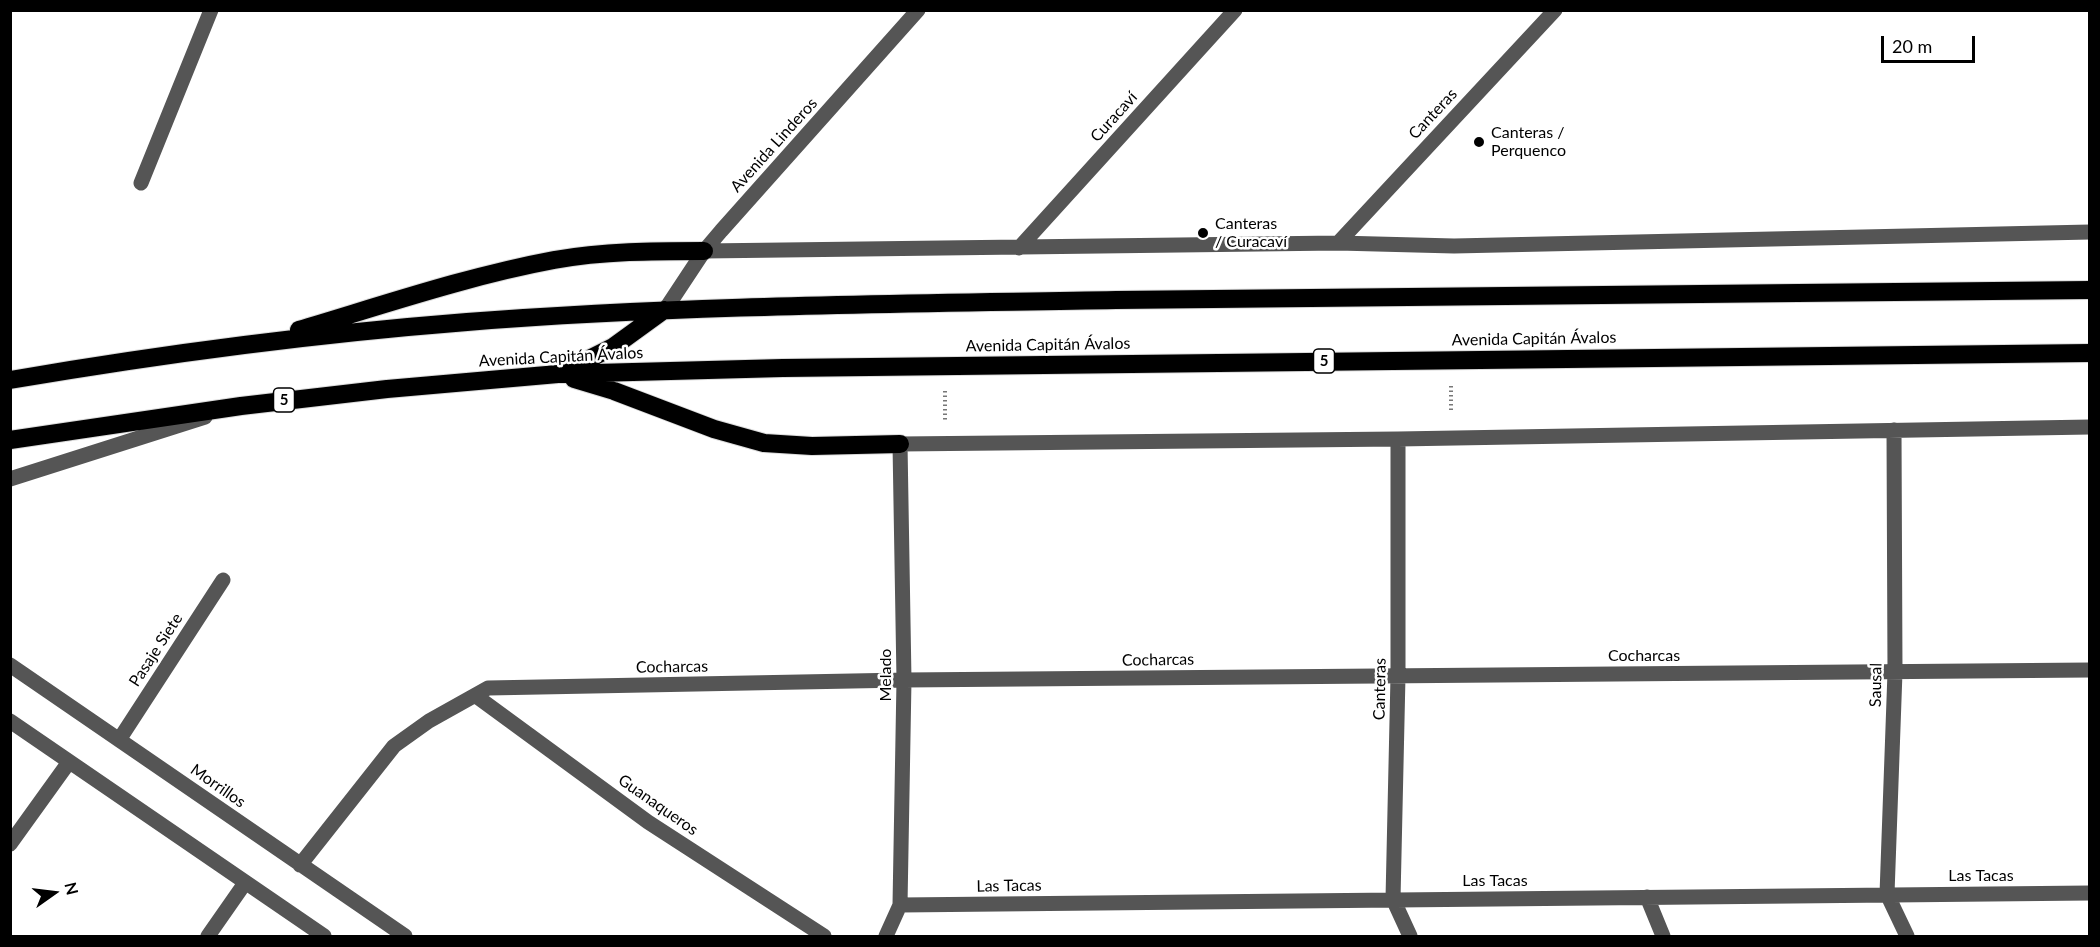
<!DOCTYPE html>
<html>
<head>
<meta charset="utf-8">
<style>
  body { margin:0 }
  #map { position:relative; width:2100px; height:947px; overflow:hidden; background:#fff; font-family:Lato,sans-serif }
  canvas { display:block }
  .frame { position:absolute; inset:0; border:12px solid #000; pointer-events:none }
  .north { position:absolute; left:24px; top:863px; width:60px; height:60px; -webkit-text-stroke:4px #fff; paint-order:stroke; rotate:76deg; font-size:16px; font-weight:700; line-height:24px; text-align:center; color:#000 }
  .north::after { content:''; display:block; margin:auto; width:21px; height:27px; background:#000; clip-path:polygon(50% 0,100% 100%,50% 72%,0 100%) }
  .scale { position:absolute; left:1881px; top:36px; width:94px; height:27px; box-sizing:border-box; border:3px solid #000; border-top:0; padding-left:8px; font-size:18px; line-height:21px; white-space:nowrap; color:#000; -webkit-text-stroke:4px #fff; paint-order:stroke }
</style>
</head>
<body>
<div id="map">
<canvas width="2100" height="947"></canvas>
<div class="frame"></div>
<div class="north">N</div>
<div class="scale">20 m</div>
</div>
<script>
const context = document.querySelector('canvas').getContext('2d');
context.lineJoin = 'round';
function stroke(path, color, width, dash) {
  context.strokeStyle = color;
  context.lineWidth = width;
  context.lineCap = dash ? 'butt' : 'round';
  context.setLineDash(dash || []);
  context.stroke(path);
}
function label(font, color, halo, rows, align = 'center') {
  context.font = font + ' Lato,sans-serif';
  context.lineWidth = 5;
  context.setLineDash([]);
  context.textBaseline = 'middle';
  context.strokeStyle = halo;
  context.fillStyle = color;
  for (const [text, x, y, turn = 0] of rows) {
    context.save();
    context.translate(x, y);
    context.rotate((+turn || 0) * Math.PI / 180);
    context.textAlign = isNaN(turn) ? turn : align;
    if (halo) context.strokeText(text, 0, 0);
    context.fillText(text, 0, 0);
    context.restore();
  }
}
const highway = new Path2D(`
  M299,330c84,-25 169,-54 255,-70 50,-9 100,-9 150,-9
  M565,371l48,-24 51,-37
  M574,379l40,12 100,38 50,14 48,3 88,-2
  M10,380c152,-26 304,-46 457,-58 216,-17 433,-18 649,-22 324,-5 649,-7 974,-10
  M10,440l231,-34 146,-17 171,-15 225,-6 1307,-15`);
stroke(highway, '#dbdbdb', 20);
stroke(new Path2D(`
  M945,391v31
  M1451,410v-26`), '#777', 4, [1.5, 3]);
stroke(new Path2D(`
  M141,183l70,-173
  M1338,243l217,-233
  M1019,248l216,-238
  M704,251l634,-8 116,3 636,-14
  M665,310l39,-59 17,-20 197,-221
  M1894,430l1,242 -8,222 20,42
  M1398,439v237l-5,223 17,37
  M10,479l195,-62
  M10,665l395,271
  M476,696l172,126 176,114
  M10,721l314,215
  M119,740l104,-160
  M10,844l59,-82
  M300,865l94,-119 35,-25 59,-33 416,-8 1186,-10
  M1647,897l16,39
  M900,905l1190,-12
  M208,936l37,-53
  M886,936l14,-31 4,-225 -4,-236 498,-5 692,-12`), '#555', 15);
stroke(highway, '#000', 18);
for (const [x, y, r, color] of [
  [1479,142,6,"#000"],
  [1203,233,6,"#000"]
]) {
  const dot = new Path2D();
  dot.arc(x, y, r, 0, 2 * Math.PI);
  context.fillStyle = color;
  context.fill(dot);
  stroke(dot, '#fff', 2);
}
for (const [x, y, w] of [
  [1324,361,21],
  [284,400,21]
]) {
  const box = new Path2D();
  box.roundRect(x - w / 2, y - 12, w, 24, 4.5);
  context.fillStyle = '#fff';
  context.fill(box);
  stroke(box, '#000', 1.5);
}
label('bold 15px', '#000', null, [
  ["5",1324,361],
  ["5",284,400]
]);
label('16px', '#000', '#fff', [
  ["Canteras",1433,114,-47],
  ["Curacaví",1114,117,-48],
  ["Avenida Linderos",774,145,-48],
  ["Avenida Capitán Ávalos",1534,339,-1],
  ["Avenida Capitán Ávalos",1048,345,-1],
  ["Avenida Capitán Ávalos",561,357,-3],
  ["Pasaje Siete",156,650,-57],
  ["Cocharcas",1644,656],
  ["Cocharcas",1158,660,-1],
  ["Cocharcas",672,667,-1],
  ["Melado",886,675,-90],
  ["Sausal",1876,685,-89],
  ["Canteras",1380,689,-89],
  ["Morrillos",218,786,35],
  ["Guanaqueros",658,805,35],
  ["Las Tacas",1981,876],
  ["Las Tacas",1495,881],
  ["Las Tacas",1009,886,-1]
]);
label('16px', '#000', '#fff', [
  ["Canteras /",1491,133],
  ["Perquenco",1491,151],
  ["Canteras",1215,224],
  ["/ Curacaví",1215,242]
], 'left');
</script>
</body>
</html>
